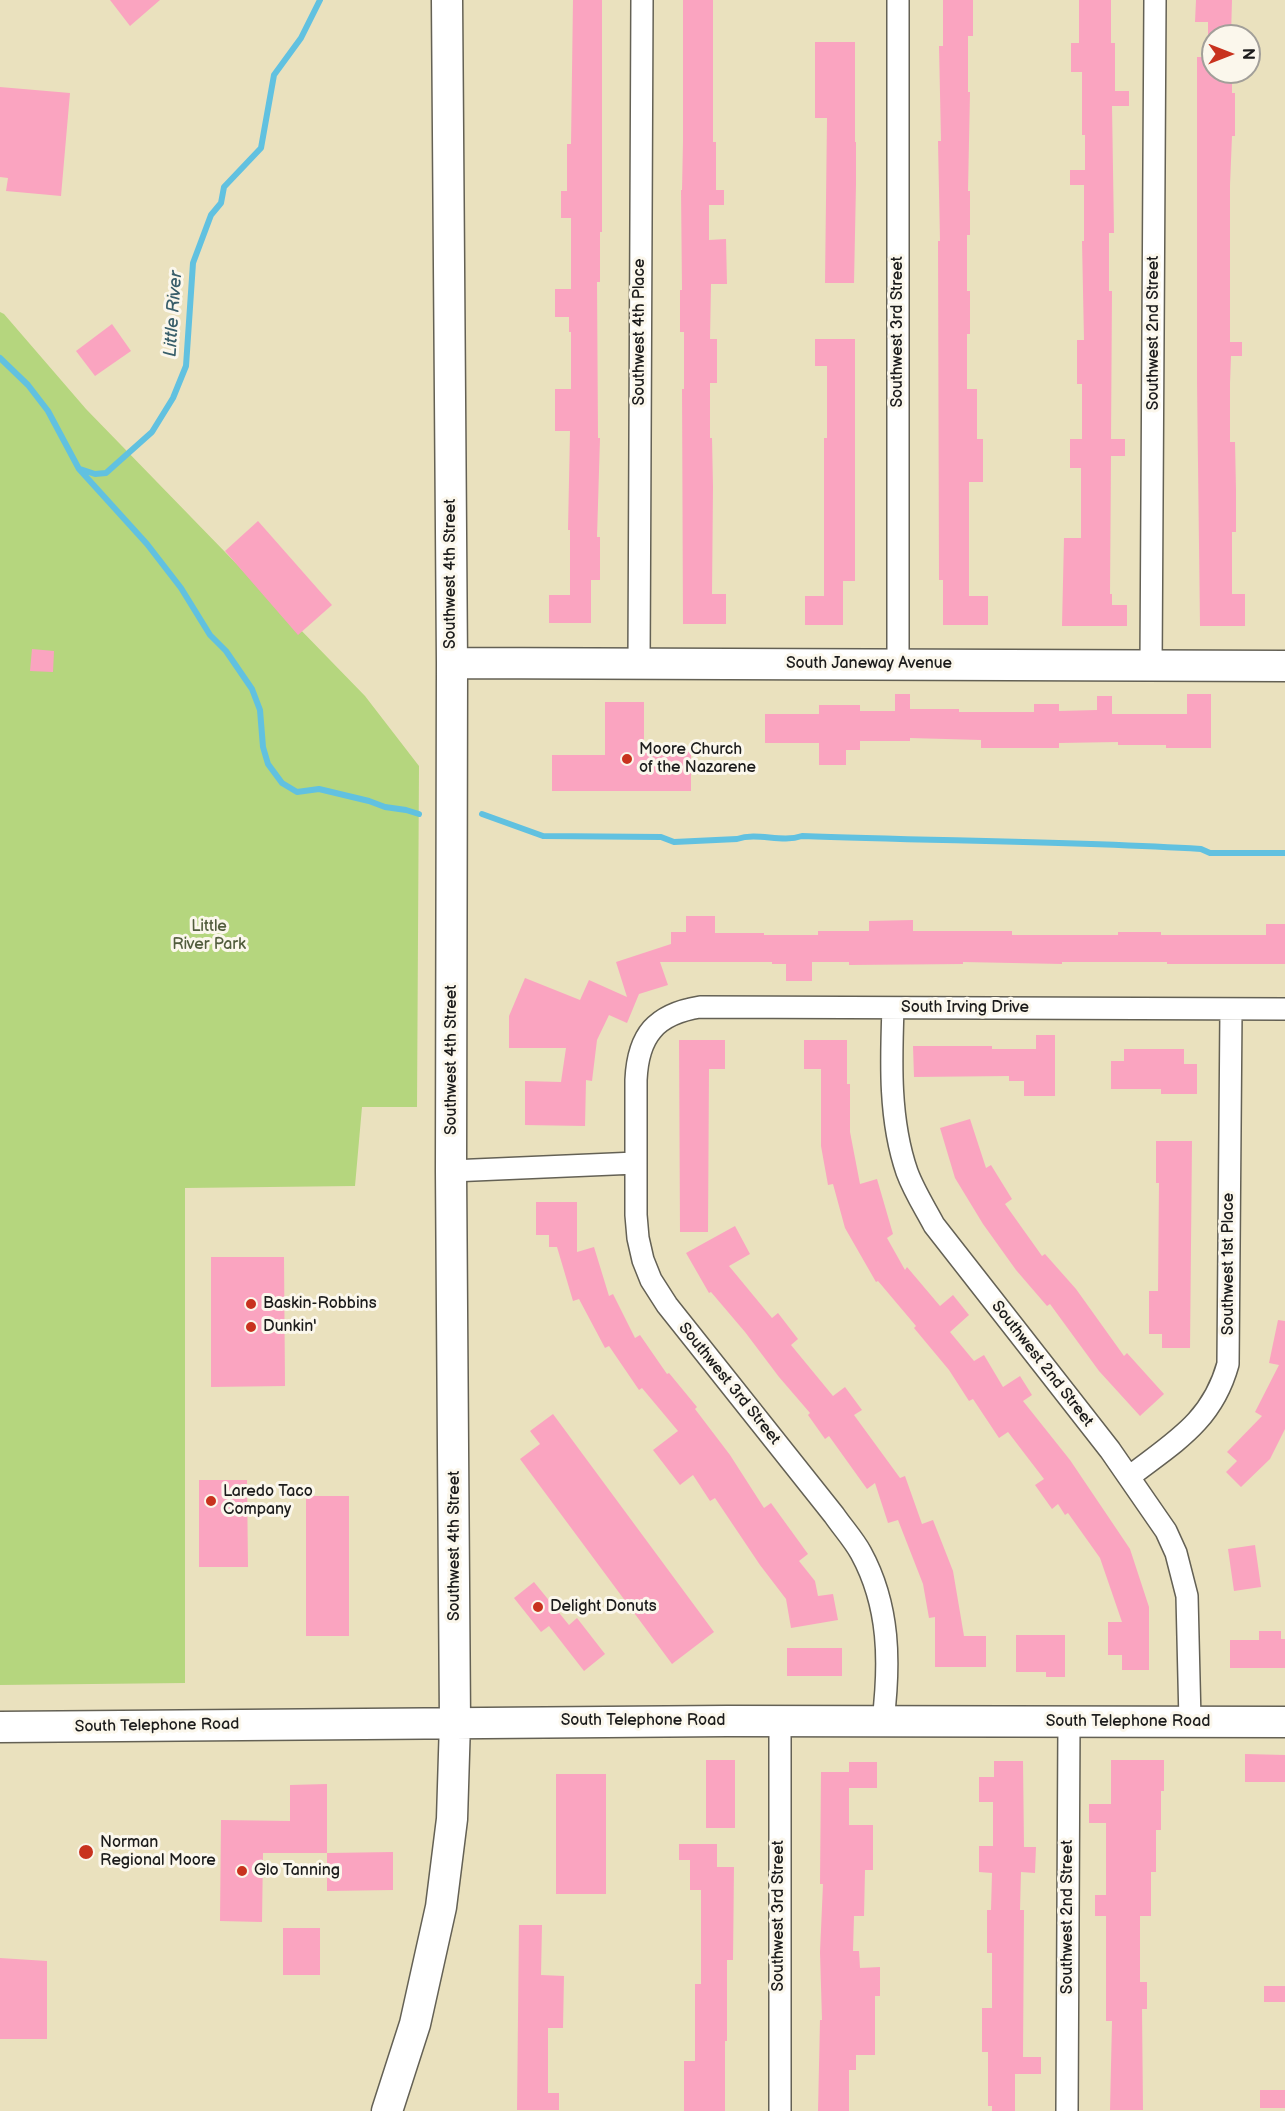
<!DOCTYPE html>
<html>
<head>
<meta charset="utf-8">
<style>
  body { margin:0 }
  #map { position:relative; width:1285px; height:2111px; overflow:hidden; background:#eae1be; font-family:"Balsamiq Sans",sans-serif }
  canvas { display:block }
  .north { position:absolute; left:1201px; top:24px; width:60px; height:60px; box-sizing:border-box; background:#fbf7ec; border:2px solid #a29f99; border-radius:50%; rotate:90deg; font-size:16px; font-weight:700; line-height:24px; text-align:center; color:#1c1c1c }
  .north::after { content:''; display:block; margin:auto; width:21px; height:27px; background:#c8321e; clip-path:polygon(50% 0,100% 100%,50% 72%,0 100%) }
</style>
</head>
<body>
<div id="map">
<canvas width="1285" height="2111"></canvas>
<div class="north">N</div>
</div>
<script>
const context = document.querySelector('canvas').getContext('2d');
context.lineJoin = 'round';
function paint(path, color) {
  context.fillStyle = color;
  context.fill(path, 'evenodd');
}
function stroke(path, color, width, dash) {
  context.strokeStyle = color;
  context.lineWidth = width;
  context.lineCap = dash ? 'butt' : 'round';
  context.setLineDash(dash || []);
  context.stroke(path);
}
function label(font, color, halo, rows, align = 'center') {
  context.font = font + ' "Balsamiq Sans",sans-serif';
  context.lineWidth = 6;
  context.setLineDash([]);
  context.textBaseline = 'middle';
  context.strokeStyle = halo;
  context.fillStyle = color;
  for (const [text, x, y, turn = 0] of rows) {
    context.save();
    context.translate(x, y);
    context.rotate((+turn || 0) * Math.PI / 180);
    context.textAlign = isNaN(turn) ? turn : align;
    if (halo) context.strokeText(text, 0, 0);
    context.fillText(text, 0, 0);
    context.restore();
  }
}
paint(new Path2D(`
  M0,312l4,2 82,95 279,287 54,70 -2,341h-55l-7,79 -170,2v495l-185,2z`), '#b5d67e');
stroke(new Path2D(`
  M0,358l28,27 20,26 31,58 68,75 34,44 29,47 16,16 26,38 8,21 3,37 5,17 14,19 15,9 22,-3 50,12 16,6 21,3 13,4
  M80,469l15,5 11,-1 46,-41 21,-34 13,-32 7,-103 18,-48 10,-12 3,-16 37,-39 13,-73 27,-37 19,-38
  M482,814l61,22 118,1 13,5 63,-3c21,-7 44,4 65,-3 133,5 267,5 399,13l9,4h75`), '#61c1e0', 6);
paint(new Path2D(`
  M110,0h50l-30,26z
  M573,0h29v232h-2v50h-3l1,156h2l-3,99h3v43h-9v43h-42v-28h21v-65h-2l2,-99h-15v-42h16v-57h-2v-15h-14v-28h16v-71h-10v-27h6v-47h4z
  M683,0h30v142h3v48h8v15h-15v35l17,-1 1,45h-16l-1,55h7v44h-7v55h2l1,49 -1,107h14v30h-43l-1,-235h2v-57h-4v-42h2l-1,-100h1l1,-48z
  M943,0h30v36h-5v56h2l-2,99h2v44h-3v56h3v43h-3v55h10v50h6v43h-14v114h19v29h-45v-45h-4l-1,-339h2l-2,-100h3l-2,-95h4z
  M1079,0h32v43h4v48h14v15h-17l2,127h-5v58h3l-1,148h14v17h-14l-1,138h2v11h15v21h-65l2,-88h17v-70h-11v-29h12v-55h-5v-44h7l-2,-99h2v-56h-14v-15h15v-35h-3v-63h-11v-29h8z
  M1196,0h36l-1,36h-23v-14h-13z
  M815,42h40v100h1v42l-2,99h-29l2,-165h-12z
  M1197,57h16v15h19v21h3v43h-3l-2,49v157h12v14h-11l-1,27v59h5l1,48v42h-4v62h13v32h-45l-3,-243z
  M0,87l70,6 -9,103 -55,-5 2,-13 -8,-1z
  M112,324l19,27 -36,25 -19,-25z
  M815,339h40v242h-12v44h-38v-29h19v-158h3v-72h-12z
  M258,521l74,84 -34,30 -73,-84z
  M32,649l22,2 -1,21 -23,-1z
  M895,694h15v15h49v3h75v-8h25v7l38,-1v-14h15v18h75v-20h24v54h-45v-3h-48v-3l-59,1v5h-78v-8l-71,-2v3h-50v9h-14v15h-27v-22h-54v-29h54v-9h41v6h35z
  M605,702h39v50h47v39h-139v-36h53z
  M686,916h29v17h49v2h54v-4h51v-10l44,-1v11h99v4h106v-3h43v3h105v-11h19v40h-118v-2h-105v2l-99,-2v2l-114,1v-3h-37v19h-26v-17h-14v-2h-112l8,23 -29,9 -12,29 -18,-8 -12,25 -5,41 -6,-1 -1,46 -60,-1v-44l36,1 5,-34h-57v-32l16,-38 55,22 9,-20 38,17 -11,-35 55,-18v-12h15z
  M1036,1035h19v61h-31v-15h-15v-5l-95,1 -1,-31h79v3h44z
  M679,1040h46v29h-16l-1,163h-28z
  M804,1040h43v44h3v48l10,52 17,-5 16,55 -6,4 18,32 2,-3 33,39 13,-11 16,20 -19,17 24,29 10,-6 19,32 17,-11 12,19 -9,6 47,59 60,89 19,58v63h-27v-15h-14v-33h14l-22,-64 -32,-45 -3,2 -7,-11 -6,5 -17,-24 9,-6 -36,-47 -9,6 -26,-39 -4,2 -20,-31 -35,-42 2,-2 -38,-45 -2,1 -31,-54 -12,-44 -5,1 -7,-39v-77h-17z
  M1124,1049h60v15h13v30h-36v-5h-50v-28h13z
  M970,1119l16,49 5,-3 21,34 -7,5 37,52 3,-2 31,35 48,67 3,-3 37,41 -24,22 -41,-45 -49,-67 -3,2 -31,-36 -33,-46 -28,-46 -15,-50z
  M1156,1141h36l-2,207h-28v-14h-13v-43h9l1,-108h-3z
  M536,1202h41v50l17,-5 15,49 4,-2 22,44 5,-3 27,39 2,-1 28,34 -2,2 35,46 34,53 7,-5 37,51 -9,7 16,20 3,15 15,-2 5,26 -47,8 -5,-29 -26,-34 -45,-67 -5,3 -17,-26 -13,10 -27,-35 25,-19 -36,-43 -3,2 -30,-44 -4,2 -26,-49 -6,2 -16,-54h-8v-12h-13z
  M735,1226l15,28 -21,12 43,52 6,-5 20,26 -7,6 42,51 12,-9 17,23 -8,5 46,63 5,-2 17,48 11,-4 20,51 11,65h22v31h-51v-50l-6,1 -6,-34 -25,-64 -10,3 -13,-40 -8,6 -38,-53 -4,3 -17,-24 2,-2 -31,-36 -34,-45 -34,-40 -2,1 -23,-40z
  M211,1257h73l1,129 -74,1z
  M1278,1320l7,1v108l-15,30 -29,28 -15,-15 11,-11 -10,-9 35,-36 -7,-4 24,-47 -10,-2z
  M553,1414l161,218 -42,32 -152,-205 20,-15 -10,-13z
  M199,1480h48l1,87h-49z
  M306,1496h43v140h-43z
  M1255,1545l6,42 -27,4 -6,-42z
  M534,1582l35,43 8,-7 28,36 -21,17 -35,-45 -8,6 -27,-34z
  M1259,1631h22v8h4v29h-55v-28h29z
  M1016,1635h49v42h-19v-5h-30z
  M787,1648h55v28h-55z
  M1245,1754l40,1v27h-40z
  M706,1760h29v68h-29z
  M1111,1760h53v31h-3v39h-5v42h-5v44h-11v66h7v27h-5l1,101h-33l2,-89h-6v-105h-11v-21h11v-72h-17v-19h22z
  M994,1761h29l1,86h12l-1,26 -14,-1 -1,38h4l-1,147h18v17h-26v37h-23v-5h-4v-54h-6v-44h10v-55h-5v-43h4l1,-37 -13,-1v-26h14v-44h-14v-25h15z
  M849,1762h28v26h-28v37h24v45h-8l-1,46h-10l-1,35h6l1,17 20,-1v29h-5v59h-19v15h-7v41h-31l2,-91h2l-2,-68 3,-68h-3l1,-112h28z
  M556,1774h50v120h-50z
  M327,1784v69h-64l-1,69 -42,-1 1,-101 69,1v-36z
  M679,1844h38v23h17l-1,93h-6v81h-2v70h-41v-50h11v-77h6v-94h-11v-30h-11z
  M393,1852v38l-66,1v-38z
  M519,1925h23l-1,50 23,1 -1,52h-15v65h11v17h-42z
  M283,1928h37v47h-37z
  M0,1958l47,3v78h-47z
  M1264,1986h21v16h-21z
  M1260,2090h25v18h-25z`), '#faa4c0');
const street = new Path2D(`
  M898,0v664
  M639,663l3,-663
  M1151,666l4,-666
  M893,1008c-2,54 -4,112 14,164 7,19 18,36 27,53l176,225 56,81 10,22 11,43 3,125
  M451,1171l185,-8
  M1129,1477c45,-35 83,-55 99,-113l3,-354
  M883,1721c7,-58 7,-115 -22,-168 -7,-13 -18,-25 -27,-38l-167,-210 -16,-25 -8,-20 -5,-22 -2,-23v-135c2,-45 20,-66 64,-73l585,2
  M780,2111v-390
  M1067,2111l2,-389`);
const secondary = new Path2D(`
  M452,663l833,3
  M0,1727l727,-6 558,1
  M387,2111l28,-87 26,-117 11,-88 3,-97 -4,-551 1,-508 -5,-663`);
stroke(street, '#646155', 24);
stroke(secondary, '#646155', 33);
stroke(street, '#fff', 21);
stroke(secondary, '#fff', 30);
for (const [x, y, r, color] of [
  [627,759,6,"#c8321e"],
  [251,1304,6,"#c8321e"],
  [251,1327,6,"#c8321e"],
  [211,1501,6,"#c8321e"],
  [538,1607,6,"#c8321e"],
  [86,1852,8,"#c8321e"],
  [242,1871,6,"#c8321e"]
]) {
  const dot = new Path2D();
  dot.arc(x, y, r, 0, 2 * Math.PI);
  context.fillStyle = color;
  context.fill(dot);
  stroke(dot, '#fbf7ec', 2);
}
label('16px', '#1c1c1c', '#fbf7ec', [
  ["Southwest 4th Place",640,332,-90],
  ["Southwest 3rd Street",898,332,-90],
  ["Southwest 2nd Street",1154,333,-90],
  ["Southwest 4th Street",451,574,-90],
  ["South Janeway Avenue",869,664],
  ["South Irving Drive",965,1008],
  ["Southwest 4th Street",452,1060,-90],
  ["Southwest 1st Place",1229,1264,-90],
  ["Southwest 2nd Street",1042,1364,52],
  ["Southwest 3rd Street",729,1384,51],
  ["Southwest 4th Street",455,1546,-90],
  ["South Telephone Road",643,1721],
  ["South Telephone Road",1128,1722],
  ["South Telephone Road",157,1726,-1],
  ["Southwest 3rd Street",779,1916,-90],
  ["Southwest 2nd Street",1068,1917,-90]
]);
label('16px', '#1c1c1c', '#fbf7ec', [
  ["Moore Church",639,750],
  ["of the Nazarene",639,768],
  ["Baskin-Robbins",263,1304],
  ["Dunkin'",263,1327],
  ["Laredo Taco",223,1492],
  ["Company",223,1510],
  ["Delight Donuts",550,1607],
  ["Norman",100,1843],
  ["Regional Moore",100,1861],
  ["Glo Tanning",254,1871]
], 'left');
label('16px', '#525d3e', '#fbf7ec', [
  ["Little",209,927],
  ["River Park",209,945]
]);
label('italic 18px', '#385e6a', '#fbf7ec', [
  ["Little River",174,314,-86]
]);
</script>
</body>
</html>
